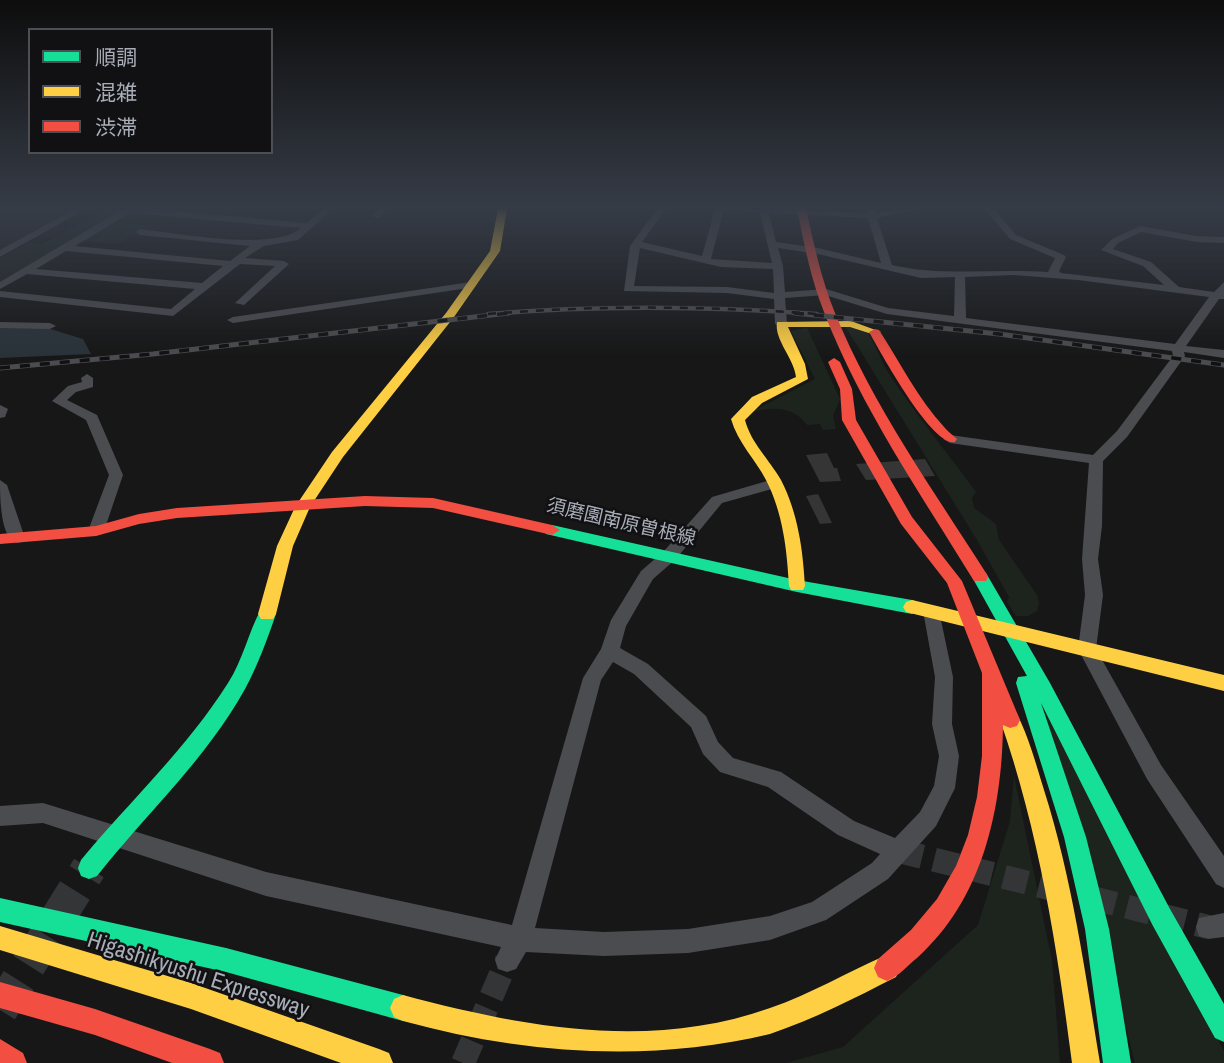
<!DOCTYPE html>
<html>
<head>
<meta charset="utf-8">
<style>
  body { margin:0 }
  #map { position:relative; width:1224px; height:1063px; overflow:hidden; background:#171717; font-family:"Archivo Narrow","Noto Sans JP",sans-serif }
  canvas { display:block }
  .legend { position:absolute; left:28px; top:28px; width:245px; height:126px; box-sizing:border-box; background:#111113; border:2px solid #4d4f55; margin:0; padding:9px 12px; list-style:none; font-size:21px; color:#a8adb8 }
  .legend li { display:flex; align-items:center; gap:14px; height:35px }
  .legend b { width:35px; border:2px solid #4d4f55 }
</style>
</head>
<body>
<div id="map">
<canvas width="1224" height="1063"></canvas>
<ul class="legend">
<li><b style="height:9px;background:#16e098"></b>順調</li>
<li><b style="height:9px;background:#ffcf43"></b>混雑</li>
<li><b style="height:9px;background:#f24e42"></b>渋滞</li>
</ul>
</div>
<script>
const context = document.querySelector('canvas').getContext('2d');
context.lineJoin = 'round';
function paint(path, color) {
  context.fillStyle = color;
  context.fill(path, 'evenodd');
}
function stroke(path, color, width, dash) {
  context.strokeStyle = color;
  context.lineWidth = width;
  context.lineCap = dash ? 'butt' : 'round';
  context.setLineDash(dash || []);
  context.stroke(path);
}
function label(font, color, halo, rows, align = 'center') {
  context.font = font + ' "Archivo Narrow","Noto Sans JP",sans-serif';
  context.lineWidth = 5;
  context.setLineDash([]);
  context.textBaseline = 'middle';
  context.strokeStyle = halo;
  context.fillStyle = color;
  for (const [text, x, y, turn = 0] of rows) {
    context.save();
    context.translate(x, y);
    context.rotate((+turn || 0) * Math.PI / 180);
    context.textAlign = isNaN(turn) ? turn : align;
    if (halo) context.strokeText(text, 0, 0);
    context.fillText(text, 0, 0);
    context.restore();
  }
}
paint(new Path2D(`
  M0,209h82l-82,45z`), '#212123');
paint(new Path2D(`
  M105,209h20l-125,75v-26l29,-16 12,2 13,-6z
  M113,222l34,3 -29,19 -36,-3z
  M845,326c9,1 18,1 24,9 8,12 12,27 20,39 27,41 58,78 87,118l-4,6 2,10 22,16 3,16 38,55 2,8 -2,8 -9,5h-12l-9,-14 2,-5 -32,-57z
  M807,328l33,71 -7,17 3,13 -13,1 -3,-6 -13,1c-14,-20 -35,-18 -56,-13l64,-33 -24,-48z
  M1042,701l182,350v12h-89z
  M1014,776l38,185 8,102h-274l57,-16 135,-122 32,-104z`), '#1d241e');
paint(new Path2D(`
  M0,328h47l36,11 8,15 -91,4z`), '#2a3239');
paint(new Path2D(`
  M827,453l7,15h3l4,13 -21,1 -14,-27z
  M925,459l10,17 -69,4 -10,-16z
  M818,494l14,29 -12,1 -14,-28z`), '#353536');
stroke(new Path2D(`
  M899,851l154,38
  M1092,898l116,29
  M463,1063l44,-103`), '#343537', 24, [24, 12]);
stroke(new Path2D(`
  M0,1010l89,-142`), '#343537', 35, [35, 18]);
paint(new Path2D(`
  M75,209h11l-86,48v-7z
  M123,209h30l154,14 16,-14h10l-35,31 -34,6 -19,12 39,3 5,3 -45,41 -9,-2 40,-37 -35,-2 -67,52 -173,-19v-6l171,18 24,-20 -168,-15 -27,15v-7zM130,213l171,15c-28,24 -123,5 -161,1l-5,3 5,3 110,11 -20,15 -155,-15zM66,251l157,15 -21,17 -166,-14z
  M378,209h9l-9,10 -5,-3z
  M657,209h9l-24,33 60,14 13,-47h9l-13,50 61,4 -12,-50 -28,-4 135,4 -1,-4h9l1,4 41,-4 -40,9 15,47c51,12 104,3 156,7l7,-14 -45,-19 -25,-30h9l22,26 48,20 2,2 -7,14 2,2 103,12 -21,-19 -42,-16 11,-11 28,-13 57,10 27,1v6l-27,-1 -56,-10 -23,11 -5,6 38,13 28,25 35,5 10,-10v17h-5l-33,47 38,4v8l-40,-6 1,4 -58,81 -24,24 -1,65 -4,33 5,36 -7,54 65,116 63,91v32l-8,-4 -69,-105 -69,-130 7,-54 -3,-36 7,-96 -139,-20 -7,-4 7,-4 143,20 24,-24 56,-75 -1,-5 -285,-37 -62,-19 -40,3 2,26 -6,3 -6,-3 -1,-25 -47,-6 -103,-2 6,-45zM769,213l99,5 13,45 -63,-15 -42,-6zM640,248l81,19 52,2 1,24 -47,-6 -93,-1zM778,248l40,6 103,24 34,-1 -1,39 -66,-8 -62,-19 -41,3 -2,-26zM1014,275l64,5 131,17 -34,47 -209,-26 -1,-41z
  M471,282l4,1v4l-242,36 -6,-3 6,-3z
  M0,322l50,1 6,3 -6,3 -50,-1z
  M87,374l6,4v9l-17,5 -9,8 30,15 26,60 -19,56 -8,5 -8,-5 21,-56 -23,-55 -34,-19 16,-15 14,-4 -1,-4z
  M0,405l8,4 -3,8 -5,1z
  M774,479l5,2 2,3 -2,3 -57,16 -46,56 -23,20 -27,47 -6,22 28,16 58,52 12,26 15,16 48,14 73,49 41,17 25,-26 14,-26 5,-30 -7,-32 3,-47 -12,-66 3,-5h12l15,71 -1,47 7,32 -4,32 -19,38 -48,53 -62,41 -56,20 -82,13 -84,3 -78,-4 -10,17 -9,3 -9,-3 -3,-9 6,-13 -235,-51 -223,-73 -43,3v-20l43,-3 223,69 246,53 71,-247 18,-29 10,-29 30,-49 23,-20 48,-54zM613,662l21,12 57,53 12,27 17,18 48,15 70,48 42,19 -8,9 -60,39 -42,14 -82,13 -84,3 -69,-4 66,-248z
  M0,480l7,5 18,53 -2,4 -6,1c-17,-4 -17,-47 -17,-63z
  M1224,913v24l-16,2 -9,-3 -3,-9 3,-9z`), '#4b4c50');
paint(new Path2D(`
  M552,525l245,55 115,20 6,2 3,5 -3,5 -6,2 -115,-22 -251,-58 -2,-4 2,-4z
  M980,571l6,2 64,110 120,226 54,95v38l-9,-4 -62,-112 -112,-223 45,134 23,92 22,134h-28l-18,-134 -21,-92 -48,-154 2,-6 9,-1 -55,-99 2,-4z
  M267,607l6,2 3,5c-9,26 -18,51 -31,75 -38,69 -99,125 -148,187l-8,3 -8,-3 -3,-8 3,-8c49,-59 106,-112 147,-177 15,-23 20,-50 33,-74z
  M0,898l226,50 177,47 9,4 4,9 -4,9 -9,4 -177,-49 -226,-50z`), '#16e098');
paint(new Path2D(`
  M498,209h9l-7,42 -46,66 -111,140 -33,50 -17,39 -17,68 -3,5h-12l-3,-5 19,-68 18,-39 37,-55 114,-139 44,-62z
  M851,321l30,11 -6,3 -25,-8h-62l17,37 3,15 -46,24 -17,17c6,23 24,39 36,60 17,33 22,70 24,106l-2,4h-12l-2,-4c-2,-36 -6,-73 -23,-106 -11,-21 -28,-37 -35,-61l21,-22 44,-20c-2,-19 -22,-37 -19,-55z
  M912,600l312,75v16l-318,-79 -3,-5 3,-5z
  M1010,712l7,2c12,24 19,50 27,76 28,88 41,181 56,273h-28c-15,-117 -33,-231 -72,-343l3,-6z
  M0,926l191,57 188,66 10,4 4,10h-52l-150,-54 -191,-59z
  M887,955l9,4 4,9 -4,9c-41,21 -82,42 -126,57 -121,29 -247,20 -367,-13l-9,-4 -4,-9 4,-9 9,-4c120,32 246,56 367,13 41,-14 77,-36 117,-53z`), '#ffcf43');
paint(new Path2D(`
  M797,209h9c8,35 15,70 29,104 38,93 97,175 151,260l2,4 -2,4h-12c-53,-87 -113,-173 -150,-269 -13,-33 -20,-68 -27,-103z
  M875,329l4,1c21,32 39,69 66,98 3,4 8,7 12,11l-2,3c-23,5 -74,-89 -86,-110z
  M834,358l6,4 12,27 4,31 56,97 50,64 58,139 -3,6 -7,2 -7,-3c-1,84 -20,174 -86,233 -10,8 -18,18 -30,23l-9,-4 -4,-9 4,-9 33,-29 26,-31 19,-33 12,-31 9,-38 5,-41v-83l-35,-90 -46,-59 -59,-104 -2,-31 -12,-27z
  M365,496l68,2 119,27 8,5 -8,5 -119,-27 -68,-2 -188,12 -38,6 -43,12 -96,8v-10l96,-8 43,-12 38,-6z
  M0,982l95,27 115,40 10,4 4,10h-52l-77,-28 -95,-27z
  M0,1039l23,14 4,10h-27z`), '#f24e42');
const railFar1 = new Path2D(`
  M488,314c110,-9 219,-8 329,0`);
const rail = new Path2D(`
  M794,313l205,21 225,31
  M0,368l153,-14 356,-41`);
stroke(railFar1, '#4b4c4f', 4.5);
stroke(rail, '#4b4c4f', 5);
stroke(railFar1, '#111113', 2.5, [8]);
stroke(rail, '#111113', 3.5, [10]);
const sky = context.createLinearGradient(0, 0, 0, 358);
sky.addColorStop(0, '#0d0d0d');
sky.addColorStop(0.58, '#363c47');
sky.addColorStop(1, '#363c4700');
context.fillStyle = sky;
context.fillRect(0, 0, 1224, 358);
label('19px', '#a8adb8', '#111113', [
  ["須磨園南原曽根線",621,523,13]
]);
label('23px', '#a8adb8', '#111113', [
  ["Higashikyushu Expressway",198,976,18]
]);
</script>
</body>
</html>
